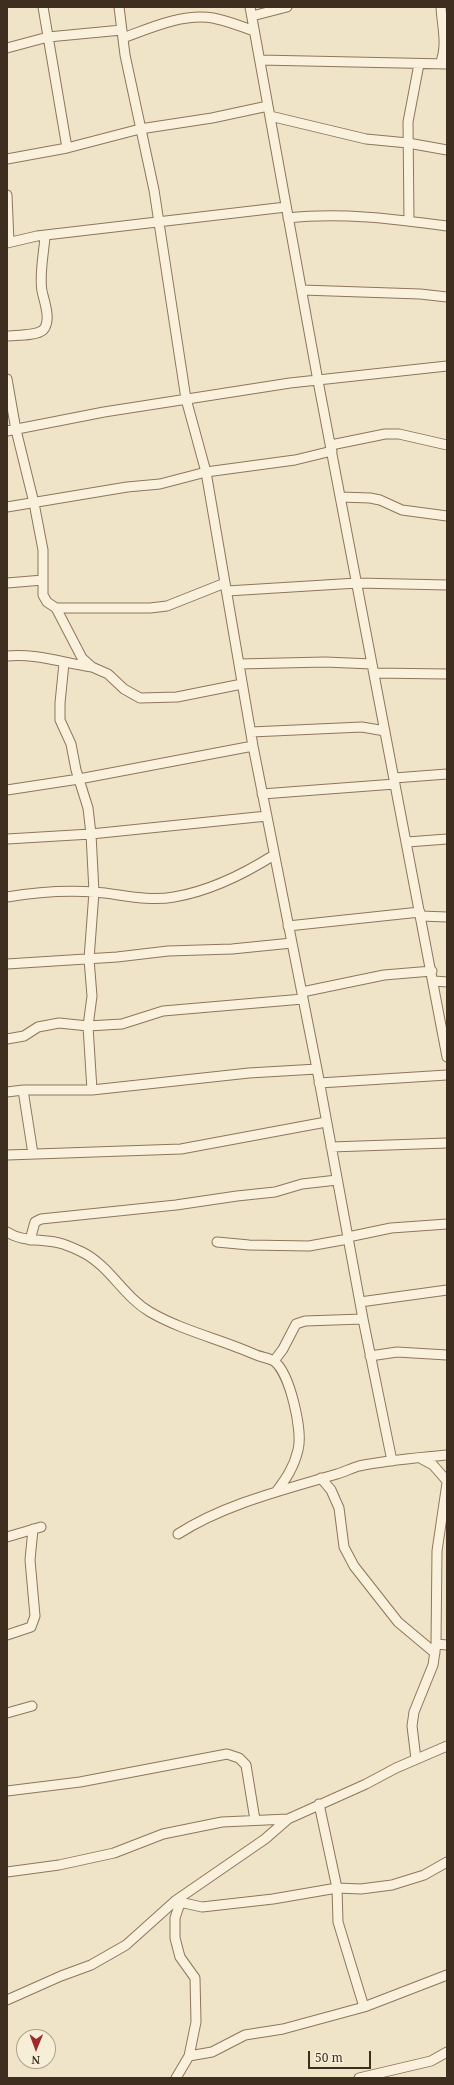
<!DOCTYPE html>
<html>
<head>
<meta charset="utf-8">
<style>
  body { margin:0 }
  #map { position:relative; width:454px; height:2085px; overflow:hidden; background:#f0e4c8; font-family:"Noto Serif",serif }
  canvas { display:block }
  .frame { position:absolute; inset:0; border:8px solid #3d2e20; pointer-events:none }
  .north { position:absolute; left:16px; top:2029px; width:40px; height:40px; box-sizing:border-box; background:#f7eed8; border:1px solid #ada18e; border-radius:50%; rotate:181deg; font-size:11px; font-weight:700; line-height:16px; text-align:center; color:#3d2e20 }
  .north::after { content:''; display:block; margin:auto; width:14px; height:18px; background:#9e2a2b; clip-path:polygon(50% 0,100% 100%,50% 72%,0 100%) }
  .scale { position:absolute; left:308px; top:2051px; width:63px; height:18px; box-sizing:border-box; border:2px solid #3d2e20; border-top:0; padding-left:5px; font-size:12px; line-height:14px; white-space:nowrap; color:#3d2e20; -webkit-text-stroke:3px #f7eed8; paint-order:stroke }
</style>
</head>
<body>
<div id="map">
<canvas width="454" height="2085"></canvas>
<div class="frame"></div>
<div class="north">N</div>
<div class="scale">50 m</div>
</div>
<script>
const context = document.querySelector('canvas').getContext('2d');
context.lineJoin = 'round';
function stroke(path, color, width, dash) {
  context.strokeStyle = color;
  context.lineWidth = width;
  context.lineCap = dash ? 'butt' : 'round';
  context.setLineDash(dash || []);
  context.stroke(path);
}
const minor = new Path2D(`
  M43,7l24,141
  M119,7l6,48 29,135 32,209 20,73 47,274 64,323 46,250 29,142
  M250,7l68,374 129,676
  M252,16l35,-9
  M123,38c27,-10 60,-25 90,-20 14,3 28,8 41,13
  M7,48l41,-11 74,-7
  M260,60l187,4
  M440,64c8,-19 2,-37 1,-57
  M270,116l96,23 42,4 39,7
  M7,159l60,-11 73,-19 72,-11 56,-12
  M7,195l2,47
  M288,218c52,-6 107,1 159,8
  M409,221l-1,-99 11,-58
  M7,243l30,-7 249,-29
  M302,290l118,4 27,3
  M7,336c9,-1 29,0 36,-6 9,-9 1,-29 -1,-39 -3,-17 2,-38 3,-55
  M7,379l9,51 18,73 9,47v45l4,7 9,6 26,50 10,9 16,7 16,15 16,9 37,-1 65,-13
  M7,431l97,-19 186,-29 157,-17
  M331,445l54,-11h14l48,11
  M340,497l30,1 10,2 22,10 45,6
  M7,507l120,-20 33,-3 46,-12 89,-12 37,-9
  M7,583l36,-3
  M227,591l130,-8 90,2
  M56,608h94l17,-2 58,-23
  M7,656c28,-3 57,7 85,11
  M64,663l-4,40v17l11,24 5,26 12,38 3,26 3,58 -5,67 3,37 -4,30 4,64
  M239,664l86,-2 47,2
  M374,673l73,1
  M251,732l111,-5 23,4
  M394,778l53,-4
  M7,790l72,-11 174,-33
  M262,794l133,-10
  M7,839l84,-5 176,-18
  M407,842l40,-3
  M7,897c29,-5 58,-7 88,-5 25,2 53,10 79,5 36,-6 70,-23 100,-42
  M421,916l26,1
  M288,926l132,-14
  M7,964l110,-7 51,-6 64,-2 60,-6
  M434,981l13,1
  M302,992l82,-17 48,-4
  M7,1039l17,-3 14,-9 21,-4 29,3 34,-2 41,-13 140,-12
  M319,1083l128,-8
  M23,1090l10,64
  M7,1092l16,-2h69l157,-17 68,-4
  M331,1147l116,-4
  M7,1155l174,-6 145,-27
  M7,1232c17,11 37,6 56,12 6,2 13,5 19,8 28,14 41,44 68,60 33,19 70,27 104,42 6,3 15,4 20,7 16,12 29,70 24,89 -4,17 -12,29 -22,42
  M348,1237l43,-9 56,-4
  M30,1240l5,-18 6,-3 135,-14 61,-9 38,-4 27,-8 35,-4
  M217,1242l32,3 60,1 39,-7
  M360,1302l87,-12
  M370,1356l27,-4 50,3
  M274,1361l9,-12 13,-25 9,-3 58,-2
  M420,1458l13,7 14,16
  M321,1478l10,12 8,18 5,39 10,19 44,56 37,31
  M178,1534c47,-30 105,-44 159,-60 7,-2 15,-6 22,-8 29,-6 59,-8 88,-11
  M7,1537l34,-10
  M7,1635l24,-8 4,-11 -5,-56 3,-31
  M436,1644l11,1
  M7,1713l25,-7
  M416,1759l-4,-33 2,-14 19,-47 3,-21 1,-93 10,-68
  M7,1791l73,-9 147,-28 12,4 7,7 9,55
  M319,1804l18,84 1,34 26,85
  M7,1872l52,-7 55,-12 49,-19 59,-12 66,-3
  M175,1901l27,6 71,-8 64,-11 24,1 31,-4 32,-10 23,-13
  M7,2000l54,-24 30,-11 35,-20 49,-44 90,-62 23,-20 78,-35 30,-16 51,-22
  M189,2056l23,-4 33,-17 38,-6 81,-22 83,-32
  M176,2078l13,-22 7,-34 -1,-44 -15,-21 -5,-19v-20l5,-15
  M359,2078l72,-17 16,-9`);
stroke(minor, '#8d765c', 11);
stroke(minor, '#faf1dc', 9);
</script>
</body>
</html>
